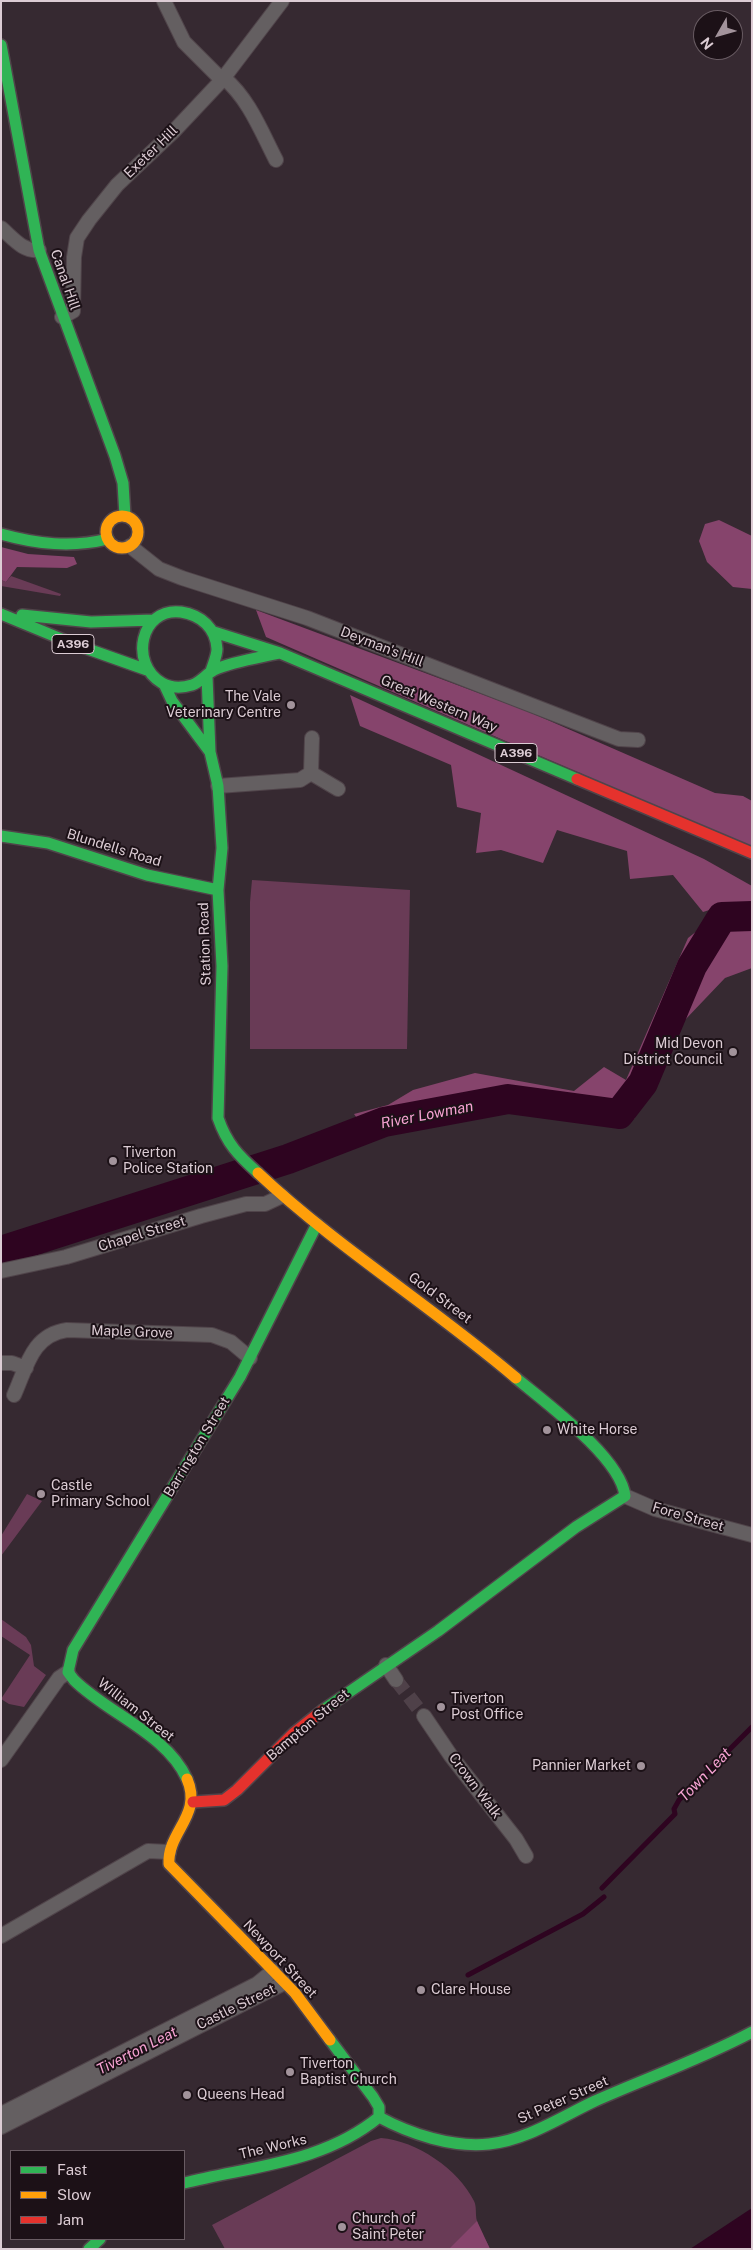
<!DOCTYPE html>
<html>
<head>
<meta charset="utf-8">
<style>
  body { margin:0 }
  #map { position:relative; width:753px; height:2250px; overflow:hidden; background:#362931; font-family:"Public Sans",sans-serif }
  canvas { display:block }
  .frame { position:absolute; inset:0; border:2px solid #dcccd4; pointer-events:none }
  .legend { position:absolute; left:10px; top:2150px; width:175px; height:90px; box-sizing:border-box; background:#1c1117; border:1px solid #695c63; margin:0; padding:6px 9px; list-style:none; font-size:15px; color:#dcccd4 }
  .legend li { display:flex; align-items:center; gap:10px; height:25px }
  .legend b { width:25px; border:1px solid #695c63 }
  .north { position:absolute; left:693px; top:10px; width:50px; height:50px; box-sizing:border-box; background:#1c1117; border:1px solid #695c63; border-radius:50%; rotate:232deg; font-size:14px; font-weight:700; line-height:20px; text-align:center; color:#dcccd4 }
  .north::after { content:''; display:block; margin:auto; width:18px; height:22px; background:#a2939b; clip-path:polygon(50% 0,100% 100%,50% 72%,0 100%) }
</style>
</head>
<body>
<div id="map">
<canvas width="753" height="2250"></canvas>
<div class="frame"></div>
<ul class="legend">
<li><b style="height:6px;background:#30b455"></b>Fast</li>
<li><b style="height:6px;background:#ff9f0a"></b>Slow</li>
<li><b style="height:6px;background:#e5322d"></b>Jam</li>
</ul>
<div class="north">N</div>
</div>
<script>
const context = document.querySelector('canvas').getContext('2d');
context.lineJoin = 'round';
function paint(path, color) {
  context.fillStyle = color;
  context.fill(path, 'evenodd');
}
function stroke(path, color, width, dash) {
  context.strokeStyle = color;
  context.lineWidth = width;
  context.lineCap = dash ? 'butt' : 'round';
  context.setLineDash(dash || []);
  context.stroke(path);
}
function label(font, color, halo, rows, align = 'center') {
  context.font = font + ' "Public Sans",sans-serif';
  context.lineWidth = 4;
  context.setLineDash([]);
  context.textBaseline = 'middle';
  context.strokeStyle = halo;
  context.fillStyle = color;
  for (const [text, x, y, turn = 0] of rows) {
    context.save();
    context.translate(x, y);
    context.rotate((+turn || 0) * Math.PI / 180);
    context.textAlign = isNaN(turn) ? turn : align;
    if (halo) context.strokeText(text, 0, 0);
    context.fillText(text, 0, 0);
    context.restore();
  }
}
paint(new Path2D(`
  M11,576l50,18 -1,2 -59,-10v-6l5,2z
  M252,880l158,10 -3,159h-157v-147z
  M27,1494l15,7 -41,55v-20z
  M1,1619l25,18 5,8 3,21 12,9 -22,32 -15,-3 -8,-5 29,-44 -29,-19z
  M381,2138c36,3 77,31 93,63 3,6 1,13 3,20 2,9 9,19 13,28h-265l-13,-24 159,-84z`), '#693b56');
paint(new Path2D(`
  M719,520l33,16v53l-19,-2 -26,-25 -8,-21 6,-17z
  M1,547l27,7 46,3 3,7 -10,4 -50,-1 -11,15 -5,-2z
  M256,610l271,101 188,82 28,3 9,5v47l-486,-211z
  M350,695l354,164 48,27v27l-17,-11 -32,10 -30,-37 -43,4 -3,-28 -70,-21 -14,33 -42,-13 -25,3 5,-40 -24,-6 -6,-42 -91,-39z
  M711,920l41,8v40l-27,10 -41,43 -50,98 -101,-16 -93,15 -71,17 -15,-21 34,-9 25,-15 62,-17 99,18 30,-24 22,13 62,-142z
  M477,2221l13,28h-41z`), '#86446c');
paint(new Path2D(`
  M752,2208v41h-62z`), '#2e0420');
stroke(new Path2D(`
  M602,1888l73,-74 -1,-5 5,-9 73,-73
  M468,1975l115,-61 21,-17`), '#2e0420', 5);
stroke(new Path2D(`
  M1,1251l287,-92 96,-37 124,-23 111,15 24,-31 49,-117 30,-49 30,-1`), '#2e0420', 30);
stroke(new Path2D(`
  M396,1680l28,36`), '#4f4149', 14, [14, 7]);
const street = new Path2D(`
  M164,1l20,41 38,38
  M224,78c25,21 37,53 52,82
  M1,228c12,10 22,24 38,22
  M62,317l11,-6 1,-54 3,-19 12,-18 28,-35 57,-54 48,-51 60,-79
  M130,546l29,23 23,9 125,40 286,111 26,10 19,1
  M311,773l27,16
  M218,786l82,-6 11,-7 1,-35
  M1,1271l65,-14 135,-41 45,-12h19l17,-8
  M1,1363h11l14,5
  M14,1395c13,-29 18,-60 53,-65l145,5 19,7 19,16
  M625,1496l30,13 97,26
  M386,1665l10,15
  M424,1716l27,40 65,83 10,17
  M1,1760l58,-82 9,-6
  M1,1936l147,-85 21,1
  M1,2114l256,-130 16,-13
  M1,2127l283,-144`);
const fast = new Path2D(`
  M1,45l38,205 76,206 8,27 2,33
  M1,534c36,10 70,14 107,5
  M1,614l70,29 76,27
  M22,615l69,7 63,-2
  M214,632l66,21 297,126
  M211,671c2,-7 6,-15 6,-22 -1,-21 -16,-34 -36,-37 -41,-5 -52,52 -19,71 9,5 20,5 30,2 9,-3 14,-11 22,-15 20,-9 44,-12 66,-17
  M207,676l3,76 8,34 4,62 -4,42 4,76 -4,152c9,26 20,37 40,55
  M164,684l8,17 38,51
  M1,836l47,7 99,32 71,15
  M323,1710l115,-79 138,-104 49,-31c-4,-38 -79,-93 -109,-118
  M187,1779c-20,-45 -80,-66 -113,-99l-6,-8 5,-22 167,-273 77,-153
  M330,2040l43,57 6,10v10
  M379,2117c31,17 74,31 110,27 38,-4 72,-27 106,-43 52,-23 106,-42 157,-69
  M184,2183c68,-17 139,-20 195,-66
  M89,2249l11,-10`);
const slow = new Path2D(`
  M106 532a16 16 0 1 1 32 0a16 16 0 1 1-32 0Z
  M258,1173c80,75 175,134 258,205
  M187,1779c16,36 -20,53 -18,85l126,129 35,47`);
const jam = new Path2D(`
  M577,779l175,74
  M193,1802l31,-2 13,-10 57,-57 29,-23`);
stroke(street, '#50444a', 16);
stroke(fast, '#50444a', 14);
stroke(slow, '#50444a', 14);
stroke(jam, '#50444a', 14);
stroke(street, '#645f61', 14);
stroke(fast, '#30b455', 11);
stroke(slow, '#ff9f0a', 11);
stroke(jam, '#e5322d', 11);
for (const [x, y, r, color] of [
  [291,705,5,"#a2939b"],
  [733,1052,5,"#a2939b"],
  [113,1161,5,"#a2939b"],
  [547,1430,5,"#a2939b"],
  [41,1494,5,"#a2939b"],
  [441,1707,5,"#a2939b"],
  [641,1766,5,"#a2939b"],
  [421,1990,5,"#a2939b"],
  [290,2072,5,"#a2939b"],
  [187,2095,5,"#a2939b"],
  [342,2227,5,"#a2939b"]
]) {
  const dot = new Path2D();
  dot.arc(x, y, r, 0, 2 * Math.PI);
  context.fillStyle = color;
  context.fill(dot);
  stroke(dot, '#1c1117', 2);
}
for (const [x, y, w] of [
  [73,644,42],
  [516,753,42]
]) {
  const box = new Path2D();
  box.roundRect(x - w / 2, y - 9.5, w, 19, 4);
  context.fillStyle = '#1c1117';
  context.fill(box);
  stroke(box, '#dcccd4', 1);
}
label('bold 12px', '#dcccd4', null, [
  ["A396",73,644],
  ["A396",516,753]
]);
label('14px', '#dcccd4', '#1c1117', [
  ["Exeter Hill",151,152,-44],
  ["Canal Hill",65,280,71],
  ["Deyman's Hill",382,647,21],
  ["Great Western Way",439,704,23],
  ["Blundells Road",114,848,17],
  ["Station Road",205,944,-92],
  ["Chapel Street",142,1234,-17],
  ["Gold Street",440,1298,37],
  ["Maple Grove",132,1332,2],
  ["Barrington Street",197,1447,-59],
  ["Fore Street",688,1517,16],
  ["William Street",136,1710,38],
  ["Bampton Street",308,1725,-40],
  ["Crown Walk",475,1786,53],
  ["Newport Street",280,1959,47],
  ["Castle Street",236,2007,-26],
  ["St Peter Street",563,2100,-24],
  ["The Works",273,2147,-13]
]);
label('14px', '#dcccd4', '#1c1117', [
  ["The Vale",281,697,"right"],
  ["Veterinary Centre",281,713,"right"],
  ["Mid Devon",723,1044,"right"],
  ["District Council",723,1060,"right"],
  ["Tiverton",123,1153],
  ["Police Station",123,1169],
  ["White Horse",557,1430],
  ["Castle",51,1486],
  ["Primary School",51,1502],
  ["Tiverton",451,1699],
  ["Post Office",451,1715],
  ["Pannier Market",631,1766,"right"],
  ["Clare House",431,1990],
  ["Tiverton",300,2064],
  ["Baptist Church",300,2080],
  ["Queens Head",197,2095],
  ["Church of",352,2219],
  ["Saint Peter",352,2235]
], 'left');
label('italic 15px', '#f6a2d2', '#1c1117', [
  ["River Lowman",427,1115,-11],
  ["Town Leat",705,1775,-46],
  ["Tiverton Leat",137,2051,-27]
]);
</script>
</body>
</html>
